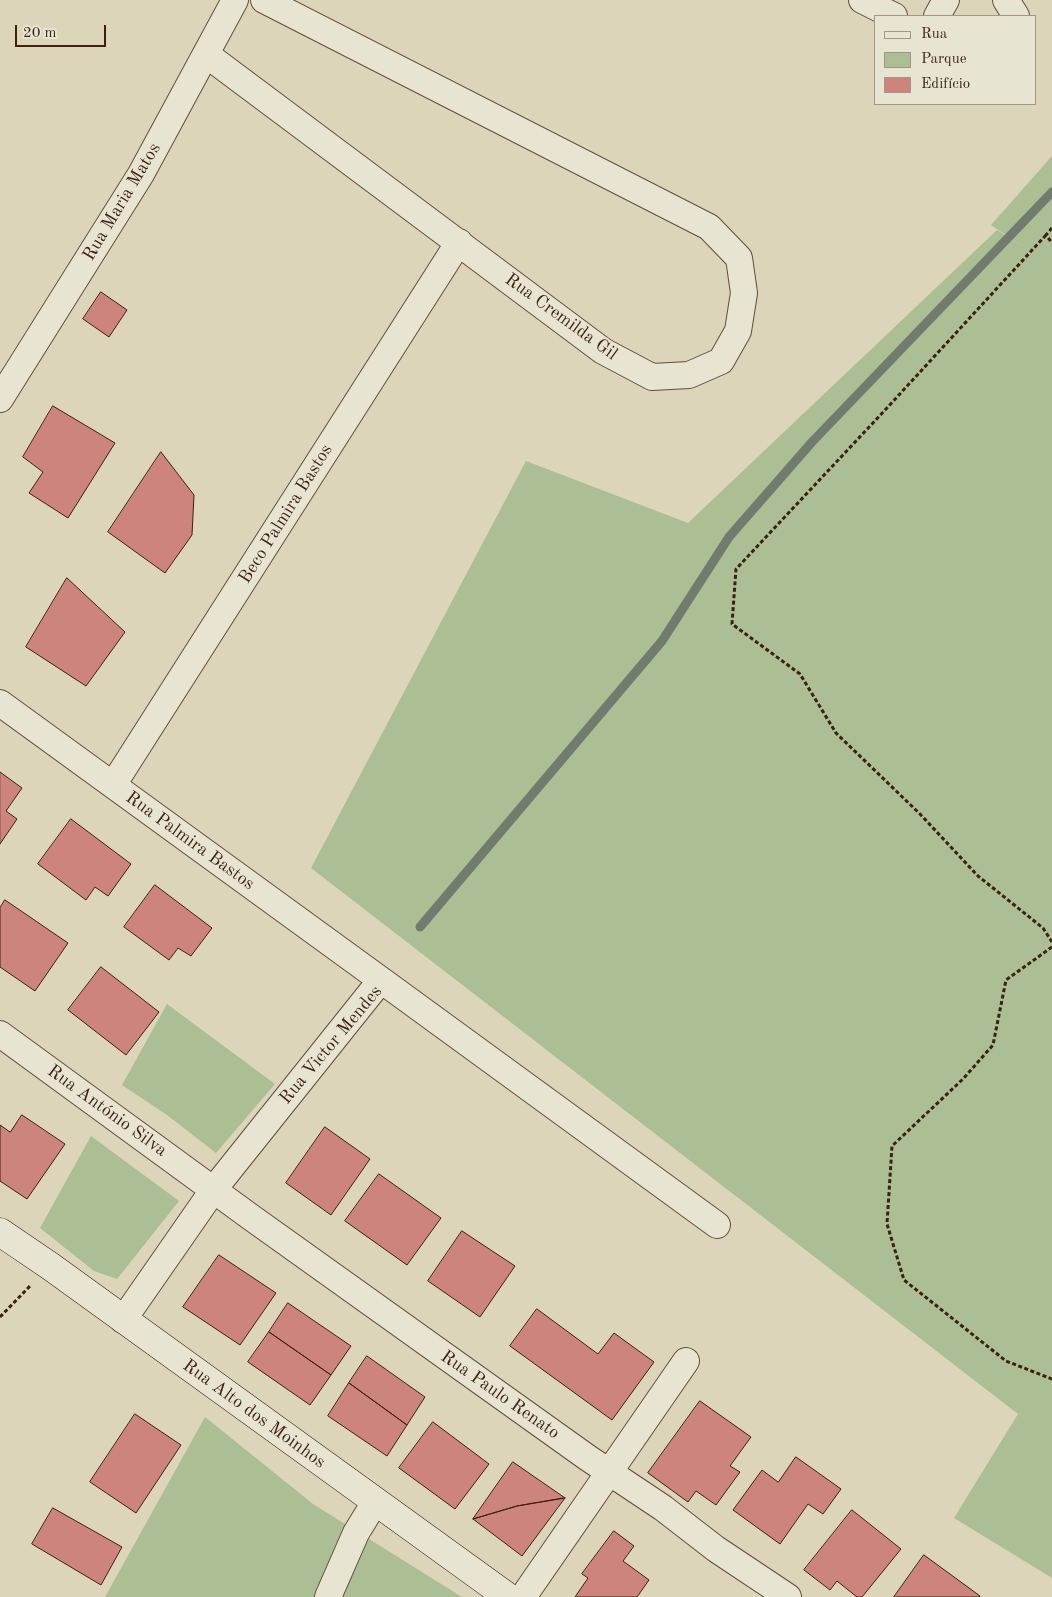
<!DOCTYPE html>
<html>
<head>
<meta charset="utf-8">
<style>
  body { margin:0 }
  #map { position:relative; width:1052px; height:1597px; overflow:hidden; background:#dcd5ba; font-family:"Old Standard TT",serif }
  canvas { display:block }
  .legend { position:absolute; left:874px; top:15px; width:162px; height:90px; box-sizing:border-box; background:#e8e4d2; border:1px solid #a49586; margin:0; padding:6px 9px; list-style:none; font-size:15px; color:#3d1f13 }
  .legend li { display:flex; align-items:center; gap:10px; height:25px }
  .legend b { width:25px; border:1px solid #a49586 }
  .scale { position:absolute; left:15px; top:25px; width:91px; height:22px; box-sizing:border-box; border:2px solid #3d1f13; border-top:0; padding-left:6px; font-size:15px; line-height:18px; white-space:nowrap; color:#3d1f13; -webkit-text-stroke:4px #e8e4d2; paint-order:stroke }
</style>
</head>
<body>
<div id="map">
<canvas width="1052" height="1597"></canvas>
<ul class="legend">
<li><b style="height:6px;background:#e8e4d2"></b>Rua</li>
<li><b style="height:14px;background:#abbe94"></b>Parque</li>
<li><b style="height:14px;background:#cc847d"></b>Edifício</li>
</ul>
<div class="scale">20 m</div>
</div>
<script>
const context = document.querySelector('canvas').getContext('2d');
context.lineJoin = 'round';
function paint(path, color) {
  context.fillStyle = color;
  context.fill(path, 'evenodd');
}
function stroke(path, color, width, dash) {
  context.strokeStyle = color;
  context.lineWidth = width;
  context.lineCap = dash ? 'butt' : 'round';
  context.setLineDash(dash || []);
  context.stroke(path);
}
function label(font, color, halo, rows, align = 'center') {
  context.font = font + ' "Old Standard TT",serif';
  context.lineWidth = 4;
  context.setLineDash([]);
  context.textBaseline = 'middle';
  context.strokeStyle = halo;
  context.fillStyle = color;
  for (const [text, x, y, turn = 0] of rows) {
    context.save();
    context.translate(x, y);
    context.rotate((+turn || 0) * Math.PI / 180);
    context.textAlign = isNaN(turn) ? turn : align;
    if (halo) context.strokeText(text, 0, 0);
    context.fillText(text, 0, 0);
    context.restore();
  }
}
paint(new Path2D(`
  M1052,156v1422l-98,-60 64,-104 -707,-546 215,-407 162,62 309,-293 28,18 -34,-23z
  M167,1004l108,80 -59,69 -49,-38 -45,-30z
  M91,1136l88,65 -62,78 -23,-8 -54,-43z
  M205,1417l108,87 149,93h-357z`), '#abbe94');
stroke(new Path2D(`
  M420,927l242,-286 67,-104 83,-95 240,-250`), '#717b6e', 9);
const building = new Path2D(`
  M101,292l26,18 -18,27 -26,-18z
  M53,406l62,37 -47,75 -39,-25 14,-21 -20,-15z
  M161,452l33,43 -2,40 -27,38 -57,-41z
  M67,578l58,54 -39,54 -60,-39z
  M0,772l22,16 -16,23 11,8 -17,25z
  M71,819l60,45 -23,32 -13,-9 -9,13 -48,-36z
  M155,885l57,43 -21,28 -13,-8 -9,12 -45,-33z
  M5,900l63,43 -33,48 -35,-24v-59z
  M101,967l58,45 -33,43 -58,-45z
  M22,1115l43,29 -38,55 -27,-18v-56l10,7z
  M325,1127l45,32 -39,56 -45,-32z
  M379,1174l62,44 -34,47 -62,-44z
  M462,1231l53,35 -35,51 -52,-36z
  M219,1255l57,38 -36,52 -57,-38z
  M288,1303l63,43 -20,29 -62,-43z
  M537,1309l61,45 16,-21 40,29 -42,58 -102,-74z
  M269,1332l62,43 -21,30 -62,-43z
  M367,1356l58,41 -18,28 -58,-42z
  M349,1383l58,42 -20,31 -59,-40z
  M700,1401l51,36 -21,29 10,6 -24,33 -20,-14 -8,11 -40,-29z
  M135,1414l46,31 -45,68 -46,-31z
  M433,1422l56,42 -34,45 -56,-41z
  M796,1457l45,32 -18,25 -15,-10 -28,40 -47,-34 29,-40 16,12z
  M513,1462l52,36 -48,8 -44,13z
  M565,1498l-43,58 -49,-37 44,-13z
  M53,1508l69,39 -21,38 -69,-41z
  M852,1510l49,39 -39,48h-5l-20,-16 -7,9 -26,-20z
  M614,1531l20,15 -11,15 26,19 -12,17h-62l13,-19 -6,-4z
  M924,1555l56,41 -1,1h-85z`);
paint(building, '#cc847d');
stroke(building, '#3d1f13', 1);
const street = new Path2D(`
  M862,0l32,16
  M1006,0l10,16
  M937,16l9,-16
  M207,55l396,296 49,26 37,-2 32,-14 17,-30 6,-38 -5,-35 -30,-31 -445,-227
  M0,399l141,-225 94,-174
  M0,703l381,277
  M113,785l346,-543
  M0,1034l252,184 336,240 75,50 53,41 72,48
  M123,1320l91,-131 167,-209 336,245
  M328,1597l28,-64 19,-31
  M523,1597l163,-236`);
const secondary = new Path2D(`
  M0,1232l50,34 458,331`);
stroke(street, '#654c3d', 28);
stroke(secondary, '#3d1f13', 29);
stroke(new Path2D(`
  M1052,228l-6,7 6,8
  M1046,235l-160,174 -150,160 -4,55 68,50 36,59 84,81 58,62 65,52 9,14
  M1052,947l-46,33 -13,65 -30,34 -71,67 -5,78 17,56 102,81 46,18
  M0,1317l30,-31`), '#3d1f13', 3, [4, 2.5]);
stroke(street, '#e8e4d2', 26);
stroke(secondary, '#e8e4d2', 28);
label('18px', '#3d1f13', '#e8e4d2', [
  ["Rua Maria Matos",122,202,-59],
  ["Rua Cremilda Gil",561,317,36],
  ["Beco Palmira Bastos",286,514,-58],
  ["Rua Palmira Bastos",190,841,36],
  ["Rua Victor Mendes",331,1045,-50],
  ["Rua António Silva",107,1111,36],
  ["Rua Paulo Renato",500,1395,35],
  ["Rua Alto dos Moinhos",254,1414,36]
]);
</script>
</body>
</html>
